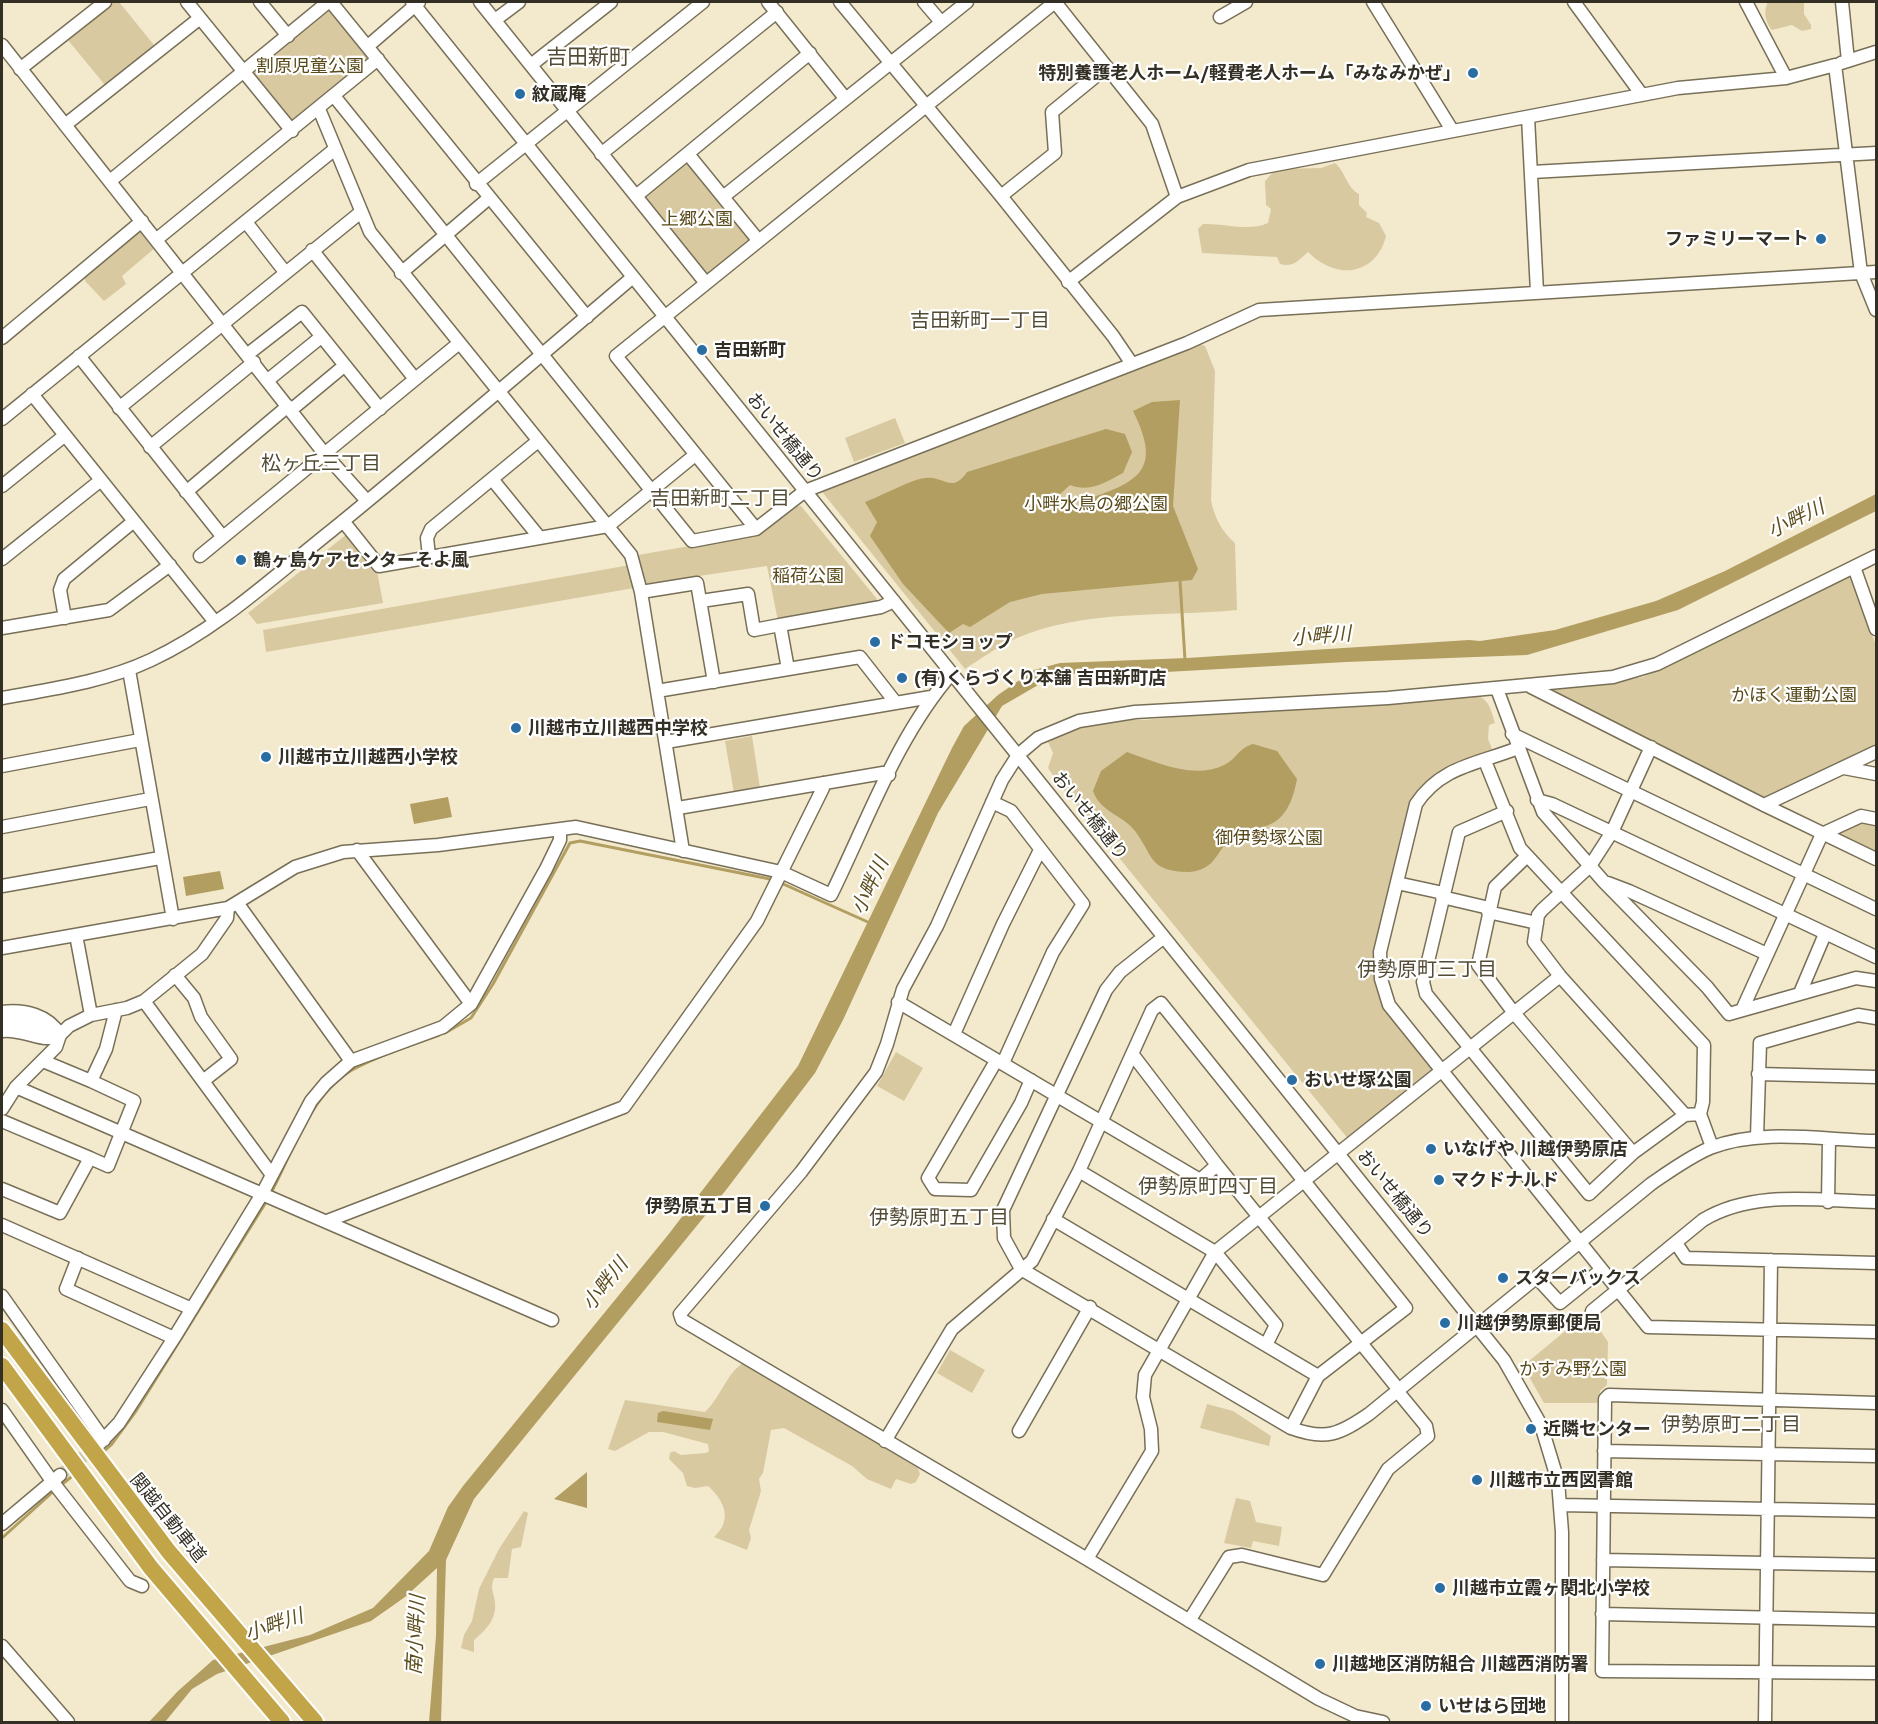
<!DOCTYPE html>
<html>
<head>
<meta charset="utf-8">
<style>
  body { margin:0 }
  #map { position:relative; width:1878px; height:1724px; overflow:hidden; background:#f3eace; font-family:"Golos Text",sans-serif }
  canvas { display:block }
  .frame { position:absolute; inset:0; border:3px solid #332f25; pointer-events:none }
</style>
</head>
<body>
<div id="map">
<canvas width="1878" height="1724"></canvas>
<div class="frame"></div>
</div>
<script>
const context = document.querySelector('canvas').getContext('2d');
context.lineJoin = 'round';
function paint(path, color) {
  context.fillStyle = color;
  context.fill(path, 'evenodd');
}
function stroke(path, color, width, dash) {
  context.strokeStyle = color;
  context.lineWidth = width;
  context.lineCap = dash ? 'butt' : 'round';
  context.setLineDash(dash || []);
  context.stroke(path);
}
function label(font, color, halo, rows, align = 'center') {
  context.font = font + ' "Golos Text","Noto Sans JP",sans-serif';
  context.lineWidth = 4.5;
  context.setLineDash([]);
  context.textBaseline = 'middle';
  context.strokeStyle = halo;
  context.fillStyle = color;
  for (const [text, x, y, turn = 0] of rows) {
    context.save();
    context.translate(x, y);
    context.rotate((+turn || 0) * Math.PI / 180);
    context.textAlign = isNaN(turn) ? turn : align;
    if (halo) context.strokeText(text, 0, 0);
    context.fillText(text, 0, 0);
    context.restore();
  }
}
paint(new Path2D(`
  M113,2h6l35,43 -49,40 -38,-46z
  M1768,2h39l-3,1v11l7,11v4l-9,2 -10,-6 -20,5c-7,-8 -9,-19 -4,-28z
  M329,5l44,54 -82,68 -44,-54z
  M687,161l64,79 -44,36 -64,-79z
  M1335,163c10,8 12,25 24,31v11l8,8 -1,4 13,6 7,13c-8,33 -39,44 -67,25 -4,-2 -7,-6 -11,-9 -9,8 -15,16 -28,12l-3,-7 -75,-4 -4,-24 5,-5c22,-1 45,8 65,-1l3,-14 -5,-4 -1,-24 11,-12 45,-1z
  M140,226l16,21 -34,29 4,8 -22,17 -18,-19 -3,-7z
  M1198,343l7,3 10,25 -4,129c3,17 11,32 24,43l2,67c-72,7 -153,-1 -220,28 -19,8 -35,20 -52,31l-142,-176 1,-5z
  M895,418l10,25 -51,19 -9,-24z
  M792,506h9l76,93 -4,4 -95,18 -11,-55 -123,18 -6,-29 121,-21z
  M347,534l30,37 6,32 -126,21 -9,-11z
  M630,565l4,23 -368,64 -3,-22z
  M1850,577l26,68v100l-110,53 -223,-107 100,-14z
  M1471,694c18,4 19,12 24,29l-6,2 -1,14 4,10 -56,24 -20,21 -16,43 -24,112 -2,20 4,25 12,21 44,54 -85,71 -286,-351 -15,-21 5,-15 -5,-11c31,-15 60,-25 95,-22l119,-11 41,1 34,-6z
  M752,736l8,52 -26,5 -9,-52z
  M1860,819l16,5v28l-39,-19z
  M896,1052l27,16 -19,33 -27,-15z
  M1588,1312l20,30 -1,43 -7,6 -1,12h-55l-21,-37z
  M950,1350l35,20 -13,23 -35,-20z
  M743,1363l175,105 2,6 -4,8 -5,2 -15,-5 -5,10 -24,-10 -15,-13 -68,-38 -13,2 -8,43 -4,6 2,12 -12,39 2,8 -4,12 -33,-13c18,-16 12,-35 -6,-51l-13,2 -8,-2 -4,-13 -14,-14 1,-6 4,-2 7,4 25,-2 3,-2 -1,-7 -45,-12h-14l-34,19 -7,-2 17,-49 80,12c16,-15 21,-38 38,-49z
  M1207,1404l26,7 38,25 -2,10 -69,-18z
  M1236,1498l14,3 6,21 26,5 -3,19 -26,-5 -2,7 -27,-5z
  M524,1511l4,2 -7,34 -9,2 -4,29h-14c-3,8 -2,11 0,19 5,20 -7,32 -20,43v12l-13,-4 3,-13 8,-14 7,-32 20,-40z`), '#d8c9a0');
paint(new Path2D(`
  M1180,400l-7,106 25,63 -6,11 -150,14 -32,8 -40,25 -7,-3 -14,9 -46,-49 -33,-48 7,-14 -12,-20c14,-5 49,-24 61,-24 18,-2 26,16 41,-6l139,-43 19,5 7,18 -9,21c-17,9 -34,20 -53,12l-11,10 5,14c9,2 15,1 19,-8 53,-19 81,-28 50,-90l19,-9z
  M1876,494v17l-198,99 -151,45 -181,7 -234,13 -6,-3h-25l-36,9 -43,25 -64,107 -95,207 -28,53 -89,117 -252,309 -28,61 -5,162h-12l7,-86 1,-68 -32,29 -34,24 -154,53 -25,15 -27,33h-16l29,-31 35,-31 97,-25 63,-27 56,-57 19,-44 15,-21 205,-251 130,-169 154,-318 12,-22 34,-31 36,-25 26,-7 127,-5 282,-18 11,1 75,-11 101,-29 69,-30z
  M1253,744l24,7 20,28c-4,21 -11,42 -34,48 -9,2 -19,3 -27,8 -12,6 -15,17 -23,26 -6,7 -16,11 -25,11 -40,-1 -34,-16 -53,-41 -12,-16 -34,-18 -42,-40l8,-20 26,-19c29,10 66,28 97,13 13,-6 13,-16 29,-21z
  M448,797l4,20 -38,7 -4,-20z
  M220,871l4,18 -38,7 -3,-19z
  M663,1411l50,8 -3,11 -53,-8 1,-9z
  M587,1472v36l-33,-9z`), '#b29e61');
stroke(new Path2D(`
  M1180,581l5,79
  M781,883l89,40
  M445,1033l26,-15 22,-34 77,-141 10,-2 195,39
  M271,1193c21,-40 40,-99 81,-123 26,-15 58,-24 87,-35
  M101,1454l10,-9 25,-34 132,-212
  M61,1485l14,-11
  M2,1538l54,-49`), '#b29e61', 3);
stroke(new Path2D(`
  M60,1475l37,-29`), '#cdc5ac', 12, [12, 6]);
const minor = new Path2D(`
  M187,2l105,129
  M260,2l28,34
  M331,2l256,315
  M412,2l1092,1358 37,65 17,56 4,51v190
  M480,2l225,280
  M768,2l77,96
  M840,2l161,194 112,140 19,28
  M924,2l17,20
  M1055,2l97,122 25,73
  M1373,2l79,128
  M1574,2l68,93
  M1746,2l40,76
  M1842,2l6,59
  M1220,17l26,-15
  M495,20l24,-18
  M2,45l322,408 43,48
  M368,46l51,-44
  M1841,63l35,-11
  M531,65l80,-63
  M20,69l85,-67
  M334,96l358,445 64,-12 49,-38 382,-148 72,-33 617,-38
  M319,109l51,123 261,323 10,37 42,259
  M1528,117l9,175
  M65,125l135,-107
  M601,154l176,-142
  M688,154l70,86
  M1532,172l344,-19
  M110,181l218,-179
  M476,184l227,-182
  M636,196l174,-143
  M1001,196l54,-43 -3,-41 55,-45
  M723,197l244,-195
  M246,222l39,50
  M157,239l221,-180
  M312,250l103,129
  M401,273l88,-75
  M1068,282l109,-85 72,-27 429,-82 108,-10 49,-13 26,208 15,37
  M2,338l140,-117
  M248,354l54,-42 78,97
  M79,356l143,180
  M268,380l53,-43
  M32,394l183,228
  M119,408l242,-196
  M291,410l53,-44
  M2,419l333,-270
  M150,447l104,-85
  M492,479l48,59
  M2,486l62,-50
  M186,492l102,-86
  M343,521l36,45 229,-40 87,-71
  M756,529l-140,-173 439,-354
  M200,556l258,-212
  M429,556l-2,-18 4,-9 107,-88
  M2,559l99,-79
  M1854,567l22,62
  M641,592l56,-9 17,99
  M701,601l47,-7 6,36 26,-5
  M65,618l-5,-28 4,-11 70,-58
  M2,628l107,-18 61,-45
  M788,669l-8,-44 101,-18 13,-6
  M129,670l44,249
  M1531,687l233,118 112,54
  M1497,689l46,123 61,70 103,105 22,27 127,-36 20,3
  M657,691l203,-34 36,46
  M2,698c50,-9 102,-16 149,-38 67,-31 122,-83 180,-129 102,-83 202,-169 302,-254
  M1512,734l364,175
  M666,742l265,-45
  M1651,747l-39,85 -22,34 -48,44 -4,5 -4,27 26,34 125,139
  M1518,748c-40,16 -77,18 -102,56l-36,148 1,27 8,26 259,322 228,5
  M1485,761l35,87 184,197 -1,57 -3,12 12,33
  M2,766l138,-26
  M1844,768l32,6
  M1537,800l15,4 324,153
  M992,802l19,9 72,93 -30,48 -50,111
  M1764,805l112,-53
  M678,808l205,-35 6,2
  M1507,811l-48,21 -36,150 3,12 163,200 44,-41 52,-38 15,-1
  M2,827l148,-28
  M357,850l114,154
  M1527,856l-32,31 -17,78 36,48 119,140
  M1397,883l46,10
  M1608,883l21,8 138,63
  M2,886l158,-28
  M1442,897l47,11
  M238,904l113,157
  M1488,912l49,11
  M76,935l15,80
  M1164,937l-44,35 -14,18 -103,220 1,28 17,31 270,159c35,13 49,6 78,-14l282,-230c19,-13 38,-27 59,-36 51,-20 113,-8 166,-7
  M2,948l226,-40 67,-41 48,-15 95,-7 138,-18 205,45 50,23c37,-75 66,-159 121,-222
  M175,975l19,23 7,19 30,42 -28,22
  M1800,993l25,-59
  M144,1001l128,174
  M898,1002l302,178 17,-15
  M1742,1010l80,-176 39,-18 15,3
  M2,1012c22,-3 47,3 58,23
  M2,1023h24l30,11
  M2,1031c18,-3 39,11 53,6
  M954,1034l49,-110 37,-74
  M1133,1055l84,110 182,225
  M43,1061l48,20
  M996,1061l-68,117 7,11 36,1 50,-87 10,-23
  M1758,1074l118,3
  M16,1087l536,233
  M2,1109l14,-22 40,-40 4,-12 9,-9 22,-11 36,-7 17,-7 58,-47 25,-36 1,-10
  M2,1121l88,37
  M1757,1137l3,-94 98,-28 18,3
  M1079,1171l136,81 61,73 -10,20
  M2,1189l58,24 30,-55 18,8 26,-65 -43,-20 15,-32 10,-39
  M1828,1202l1,-62
  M1053,1219l265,157
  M327,1221l297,-114 133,-186 66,-133v-5
  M2,1225l190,84
  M1676,1243l10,15 190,5
  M78,1258l-12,31 108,49
  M1537,1278l23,25 41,-33
  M2,1296l102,144
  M1592,1311l111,-91c51,-31 116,-19 173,-18
  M1876,1403l-267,-8 -4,4 -3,272 274,2
  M2,1410l50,71 78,100 12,5
  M1019,1431l71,-124
  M885,1441l67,-112 80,-68 47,-90 73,-161 9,-7 245,305 -88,68 -27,52
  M100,1443l19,-20 55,-85 88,-144 49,-93 15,-18 25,-22 92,-34 28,-23 75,-135 14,-29v-11
  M1604,1451l272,5
  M1561,1505l315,6
  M2,1524l58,-49
  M1087,1559l65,-108 -1,-22 -8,-32 2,-22 70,-123 345,-276
  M1603,1560l273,5
  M1602,1614l274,6
  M1189,1621l40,-64 13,-2 81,20 65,-106 40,-33 -2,-10 -28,-34
  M2,1646l66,76
  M1383,1722l-28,-6 -36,-17 -232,-140 -405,-239 -2,-6 121,-142 75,-100 11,-28 16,-55 34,-63 65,-146 16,-25 20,-17 41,-17 56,-9 253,-14 225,-21 44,-13 219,-108
  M1765,1722l6,-462`);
const highway = new Path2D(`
  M2,1330l167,222 146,170
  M2,1366l149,202 131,154`);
stroke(minor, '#776f57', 15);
stroke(highway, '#fff', 20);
stroke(minor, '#fff', 12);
stroke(highway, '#c2a549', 16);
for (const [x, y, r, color] of [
  [1473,73,6,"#296da2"],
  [520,94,6,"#296da2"],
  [1821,239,6,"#296da2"],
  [702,350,6,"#296da2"],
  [241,560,6,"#296da2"],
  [875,642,6,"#296da2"],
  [902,678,6,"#296da2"],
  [516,728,6,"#296da2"],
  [266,757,6,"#296da2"],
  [1292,1080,6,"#296da2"],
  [1431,1149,6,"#296da2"],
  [1439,1180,6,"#296da2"],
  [765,1206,6,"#296da2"],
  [1503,1278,6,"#296da2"],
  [1445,1323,6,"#296da2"],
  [1531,1429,6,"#296da2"],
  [1477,1480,6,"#296da2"],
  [1440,1588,6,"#296da2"],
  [1320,1664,6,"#296da2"],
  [1426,1706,6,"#296da2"]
]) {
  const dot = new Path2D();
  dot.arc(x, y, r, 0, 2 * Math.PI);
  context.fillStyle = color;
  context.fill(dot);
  stroke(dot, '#fff', 2);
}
label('18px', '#594a1a', '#fff', [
  ["割原児童公園",310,66],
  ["上郷公園",697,219],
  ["小畔水鳥の郷公園",1096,504],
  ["稲荷公園",808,576],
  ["かほく運動公園",1794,695],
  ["御伊勢塚公園",1269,838],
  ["かすみ野公園",1573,1369]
]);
label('bold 18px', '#332f25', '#fff', [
  ["特別養護老人ホーム/軽費老人ホーム「みなみかぜ」",1461,73,"right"],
  ["紋蔵庵",532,94],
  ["ファミリーマート",1809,239,"right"],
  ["吉田新町",714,350],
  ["鶴ヶ島ケアセンターそよ風",253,560],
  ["ドコモショップ",887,642],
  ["(有)くらづくり本舗 吉田新町店",914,678],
  ["川越市立川越西中学校",528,728],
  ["川越市立川越西小学校",278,757],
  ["おいせ塚公園",1304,1080],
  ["いなげや 川越伊勢原店",1443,1149],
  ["マクドナルド",1451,1180],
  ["伊勢原五丁目",753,1206,"right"],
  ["スターバックス",1515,1278],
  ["川越伊勢原郵便局",1457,1323],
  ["近隣センター",1543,1429],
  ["川越市立西図書館",1489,1480],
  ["川越市立霞ヶ関北小学校",1452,1588],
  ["川越地区消防組合 川越西消防署",1332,1664],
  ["いせはら団地",1438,1706]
], 'left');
label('18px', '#332f25', '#fff', [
  ["おいせ橋通り",785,437,51],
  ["おいせ橋通り",1090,816,51],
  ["おいせ橋通り",1395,1194,51],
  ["関越自動車道",168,1518,51]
]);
label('20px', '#534b34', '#fff', [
  ["吉田新町一丁目",980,321],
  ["松ヶ丘三丁目",321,464],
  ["吉田新町二丁目",720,499],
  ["伊勢原町三丁目",1427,970],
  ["伊勢原町四丁目",1208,1187],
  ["伊勢原町五丁目",939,1218],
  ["伊勢原町二丁目",1731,1425]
]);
label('italic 20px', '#5e4f1f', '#fff', [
  ["小畔川",1796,519,-26],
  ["小畔川",1321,636,-4],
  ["小畔川",870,886,-65],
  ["小畔川",605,1284,-52],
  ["小畔川",274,1625,-19],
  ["南小畔川",416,1635,-87]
]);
label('21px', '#534b34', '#fff', [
  ["吉田新町",588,57]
]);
</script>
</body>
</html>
